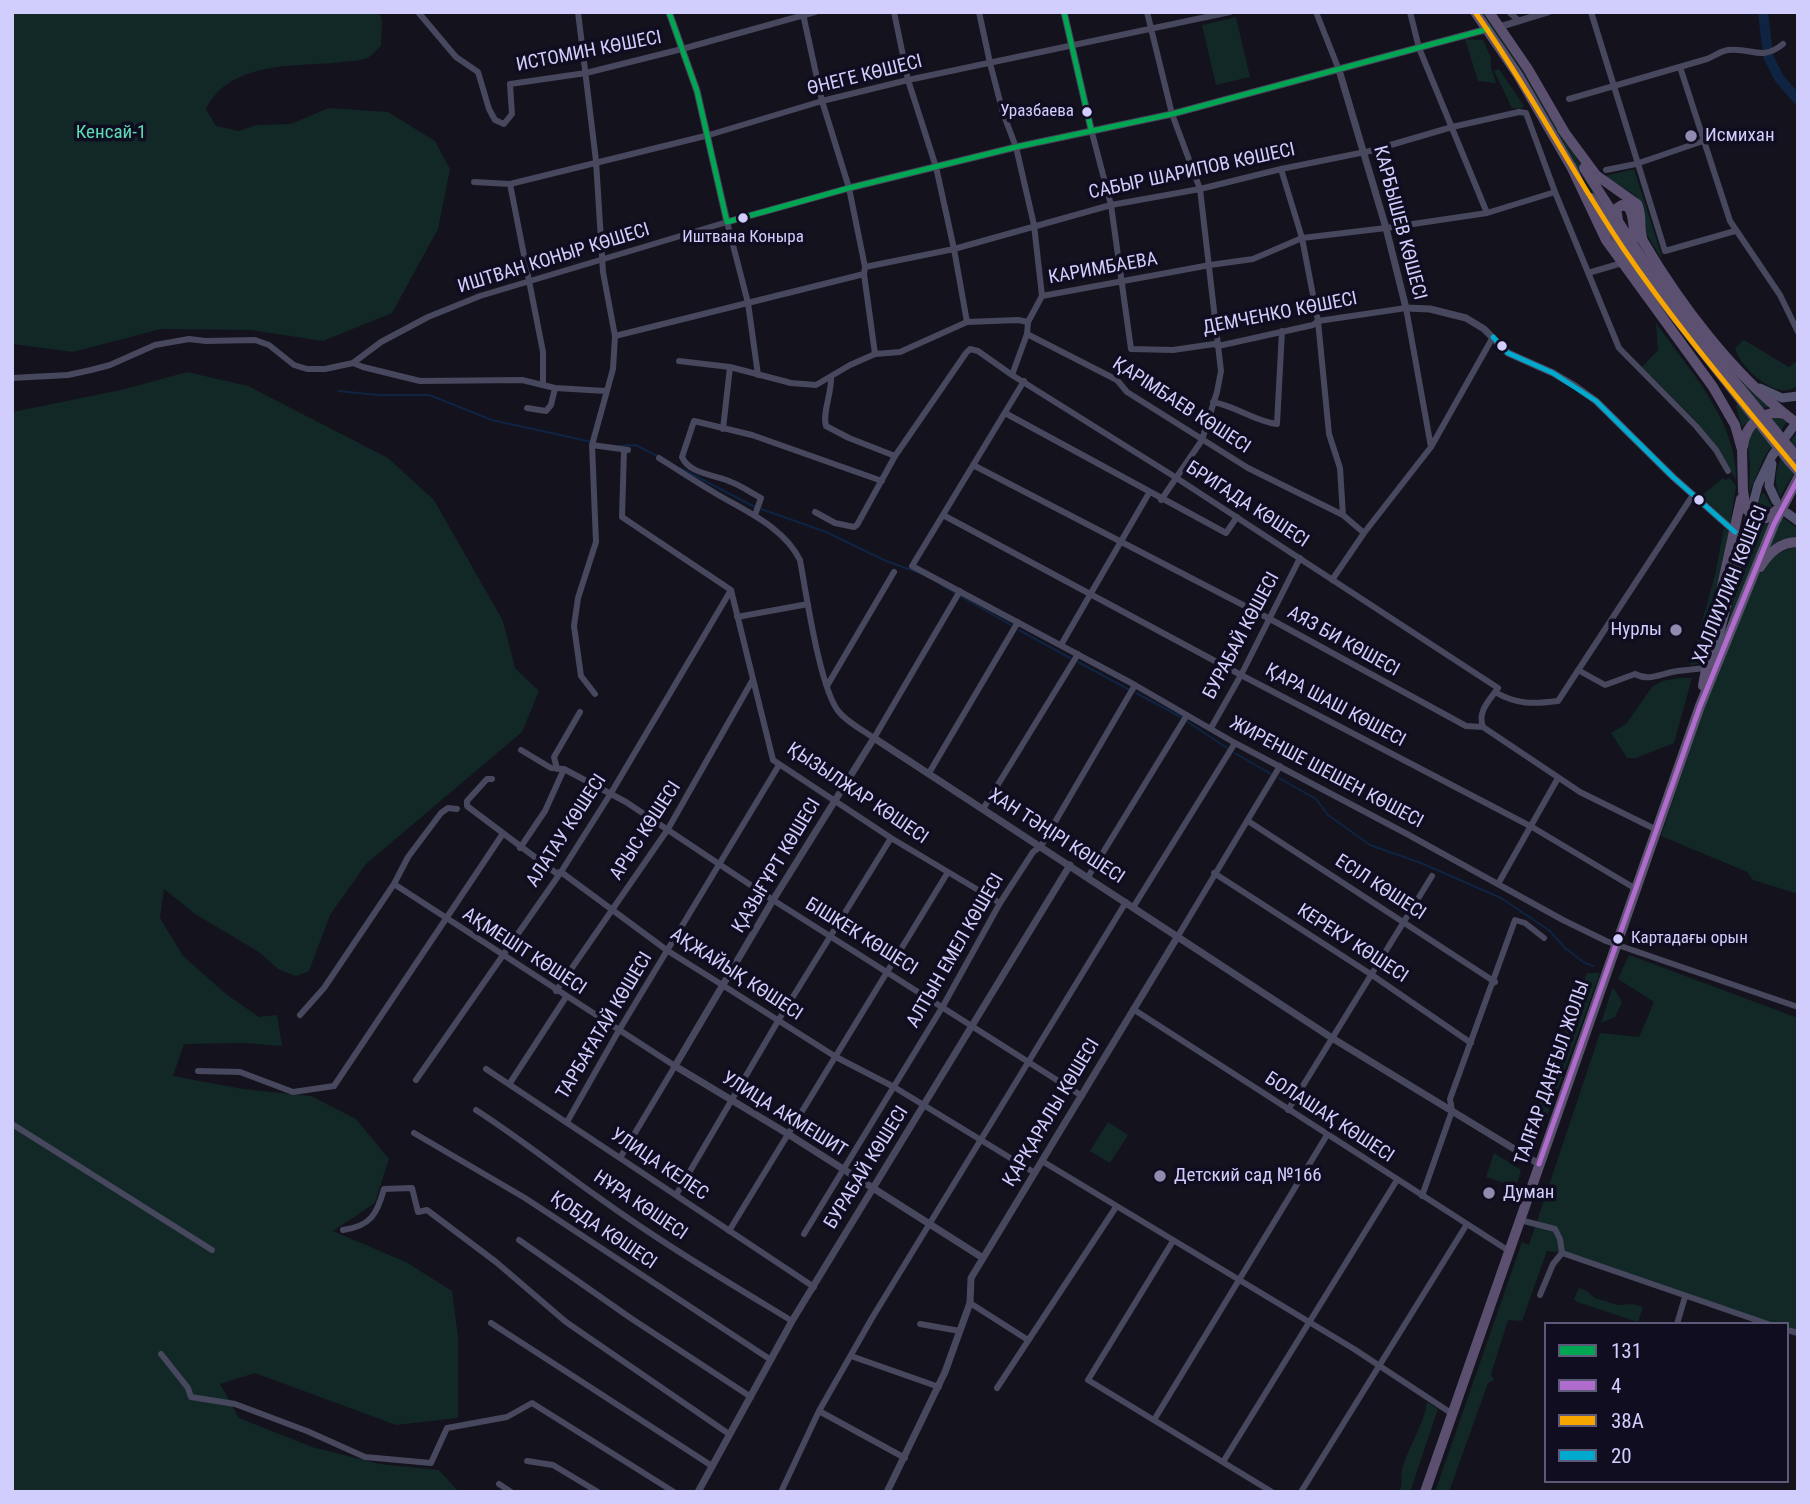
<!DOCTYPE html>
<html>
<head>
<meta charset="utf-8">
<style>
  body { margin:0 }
  #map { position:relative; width:1810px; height:1504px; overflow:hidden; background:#14121d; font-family:"Roboto Condensed",sans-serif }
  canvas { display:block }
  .frame { position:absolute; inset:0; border:14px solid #d1cefe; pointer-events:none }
  .legend { position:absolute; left:1544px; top:1322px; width:245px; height:161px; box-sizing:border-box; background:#100d21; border:2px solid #5d5a79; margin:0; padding:9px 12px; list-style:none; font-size:21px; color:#d1cefe }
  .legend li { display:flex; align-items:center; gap:14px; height:35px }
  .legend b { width:35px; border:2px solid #5d5a79 }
</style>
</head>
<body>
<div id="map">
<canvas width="1810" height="1504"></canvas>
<div class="frame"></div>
<ul class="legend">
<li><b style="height:9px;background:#00a651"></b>131</li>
<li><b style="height:9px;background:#b06ccc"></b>4</li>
<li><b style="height:9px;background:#f7a600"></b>38А</li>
<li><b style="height:9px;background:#00a9ce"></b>20</li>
</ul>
</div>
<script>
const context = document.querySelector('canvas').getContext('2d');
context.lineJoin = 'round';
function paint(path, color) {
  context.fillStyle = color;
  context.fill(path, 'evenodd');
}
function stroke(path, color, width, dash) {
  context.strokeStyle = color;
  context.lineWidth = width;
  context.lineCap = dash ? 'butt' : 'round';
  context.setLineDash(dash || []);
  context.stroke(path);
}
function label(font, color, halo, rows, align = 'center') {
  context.font = font + ' "Roboto Condensed",sans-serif';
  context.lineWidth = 7;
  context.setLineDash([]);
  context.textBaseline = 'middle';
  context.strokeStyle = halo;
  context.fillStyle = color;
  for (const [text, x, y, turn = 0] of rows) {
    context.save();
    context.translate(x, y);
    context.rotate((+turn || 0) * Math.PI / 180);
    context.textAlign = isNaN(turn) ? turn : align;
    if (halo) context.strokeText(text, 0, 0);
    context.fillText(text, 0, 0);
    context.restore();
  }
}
paint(new Path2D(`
  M12,12h367l3,8 -1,26c-4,3 -8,8 -12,11 -6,4 -19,4 -27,5 -46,5 -112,-2 -136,47l10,17 23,5 18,-6 34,-1 38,-16 59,4 47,29 15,28 -12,60 -46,84 -69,28 -72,-11 -90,-1 -88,23 -61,-8z
  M1480,12h4c64,94 119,193 181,288l-57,-81 -87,-146z
  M1236,17l14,60 -34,8 -14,-60z
  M1465,39l18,1 8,18v10l5,15 -18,-2z
  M1499,69l25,37 -3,3 -9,-1 -18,-37z
  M1634,169l28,88 -1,1 -15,-25 -3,-26 -7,-11 -31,-20z
  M1656,323c33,47 81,97 80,157l-19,-33 -19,-24 -56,-56 16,-17z
  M1744,340l45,27 9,-7v26c-6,3 -11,5 -17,4 -18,-2 -42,-26 -46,-42z
  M187,372l61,14 140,72 46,42 69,121 12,47 24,23 -17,41 -156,132 -36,51 -21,56 -13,5 -18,-7 -19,-17 -64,-38 -31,-25 -4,29 23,38 43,38 33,23 18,-2 5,31 -38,-3 -60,1 -11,32 70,13 68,7 45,23 33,40 -14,44 -42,28 73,31 46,29 6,46v81l-62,7 -141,-52 -35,11 19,34 73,29 68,17 59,6 20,22h-447v-1080l109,-22z
  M1745,381l24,26 -7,1 -20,19 -6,-20z
  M1781,417l6,4 -23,37 -15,35 1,-29 -3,-23 13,-22z
  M1797,432l1,34 -18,31c-11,-24 3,-46 17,-65z
  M1723,478l3,2 4,-2 6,8 -6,38 -29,-28z
  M1762,493l3,1 7,13 -7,4 -9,-2z
  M1782,517l16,12v7l-20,5 -12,11z
  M1770,523l-45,112 25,-102 2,1 4,-10z
  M1724,528l5,4 -30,132 -9,1 25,-90z
  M1798,547v347l-45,-14 -6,-8 -86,-36 52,-153 46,-108c9,-16 21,-26 39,-28z
  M1679,678h13l-18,65 -38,15h-9l-16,-25 15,-9 26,-37 10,-6z
  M1629,955l169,63v315l-11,-3v-6h-19l-206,-71 -15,-2 -25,70 -14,-1 -17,54 3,6 -6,3 -39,109h-14l87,-250 7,3 71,-212 39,4 15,-35 -36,-23z
  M1587,973h13l-42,116 -13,-4z
  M1613,987l9,15 -7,15 -14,6z
  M1544,1089l11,5 -19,51 -5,9 -9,-7z
  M1108,1122l20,13 -18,28 -20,-12z
  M1494,1153l27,17 -5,17 -30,-10z
  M1579,1288l8,3 8,7 23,7 14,-1 11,3 -5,15 -61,-20 -3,-3z
  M1427,1402l11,7 -28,83h-11c5,-8 1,-14 3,-22 6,-24 21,-42 25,-68z`), '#112827');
stroke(new Path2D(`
  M338,391l40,4h51l63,25 100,22
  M618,446l18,-1 23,12
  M680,468l75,39
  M761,509l65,23 60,29 31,11
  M941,585l70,40
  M1019,630l51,28
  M1078,662l50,27
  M1136,693l45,24
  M1188,722l39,26
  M1235,753l36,21
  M1279,778l37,21 12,16 42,30 51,18 80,35 49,33 15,17 18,14 10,4`), '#0e2442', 2);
stroke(new Path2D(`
  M1763,12l5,44 11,22 19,22`), '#0e2442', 10);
stroke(new Path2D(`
  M418,12l38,45 22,15 11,37 6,11 9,4 8,-10 -2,-30 76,-11 96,-24 133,-37
  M578,12l18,149 7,111 12,64 -2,33 -21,76 4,97 -18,56 -4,28 7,50 14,18
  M894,12l14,68 28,87 18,82 13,73
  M979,12l11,51 13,50 13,34 18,78 8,71
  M1147,12l25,102 28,75 21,182 -4,21 -15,48 -41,60
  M1316,12l23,58
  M1410,12l9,36 68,165
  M1509,12l10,9
  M1591,12l74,239 70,-20
  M803,14l19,87 27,87 16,79 -1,7 11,80
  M1680,67l50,154 50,74 18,37
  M1569,99l138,-40c7,-3 14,-8 21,-9 24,-3 33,12 55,-6
  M1091,129l20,76 20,144 42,1 41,-6 4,2 95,-21 5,-4 88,-13 25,139
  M1281,169l21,69 16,83 11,113 11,34 3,47
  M1606,170l30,-6 67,-23
  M474,182l36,2 199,-49 113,-34 86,-21 322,-68
  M510,184l33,168v32
  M865,267l89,-18 157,-44 89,-16 81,-20 89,-18 82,-24 67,-15 7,1 29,79 64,156 77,78 20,24 12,21
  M1588,273l34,-10
  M1042,296l168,-31 43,-6 49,-21 84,-10 101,-15 68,-21
  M1042,296l-14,26 -1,12 90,46 10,12 121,76 95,47 21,18
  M615,336l249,-62
  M679,361l51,6 61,16 25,2 34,-20 25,-11 25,-2 67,-30 51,-2 10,2
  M353,363l10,4 57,14 102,-1 33,8 51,3
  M1012,375l15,-41
  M831,377c1,16 -9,36 -5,49l23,12 46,18
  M12,378l56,-3 23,-5 19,-5 45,-20 34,-6 17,2 49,-1 14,5 25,20 13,4h18l28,-6 28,-21 47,-25 52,-21 247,-74 21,81 10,72
  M1024,381l-112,185 223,119 100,58 172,91 156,86 43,21 192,66
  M1213,402c25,5 41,19 64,22l5,-93
  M527,408l19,3 5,-6 4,-17
  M1005,413l221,120 11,-16
  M723,429l7,-62
  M592,445l36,5
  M624,450l-2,67 109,73 42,170 118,78 109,65
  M659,458c19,12 37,24 56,35 30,18 69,34 85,67 6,32 20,130 39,152 9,11 24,18 35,26l86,-147
  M973,465l297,154 196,107 17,1 97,65 77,38
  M815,512l20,11 19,4 3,-2 38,-69 71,-103 4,-4 8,2 34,24 163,102 323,211c-8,12 -21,23 -15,39
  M755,515l6,-17c-10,-5 -19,-12 -30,-16 -15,-7 -42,-8 -49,-25l12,-36 58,14 130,46
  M943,515l298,160 291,152 104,62
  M1332,580l32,-47 67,-86 62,-110
  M737,617l71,-13
  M1061,645l88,-152
  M1578,670l27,15 30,-11c13,7 23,1 37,-2 11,-2 23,-3 34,-4
  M827,686l67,-114
  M1495,692c22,13 39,12 63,9l135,-206
  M1211,728l30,-53 59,-117
  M521,750l30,18 13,1 62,33 147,98 309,196
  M557,769l-3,-12 26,-45
  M929,773l89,-151
  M492,779h-5l-20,22v5l89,67 5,-1 107,79 56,35 112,71 58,30 141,86
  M983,809l95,-155
  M1248,821l247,161
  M520,848l25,-37 19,-42
  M1214,873l158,102 99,68
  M1088,877l99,-162
  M394,884l281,182 -55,92
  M1498,884l60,-106
  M1134,906l101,-163
  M1178,936l102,-170
  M556,991l112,-162 84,-148
  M1133,1009l376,242
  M300,1015l24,-27 70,-104 14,-27 33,-44 7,-5 9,1
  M486,1069l328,218
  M198,1071l42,1 53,20 41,-6 168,-251
  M416,1080l145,-208 50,-79 120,-203
  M510,1083l56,-86
  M476,1110c42,27 81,58 122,87 62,45 128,84 194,124
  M1288,1110l144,-234
  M567,1122l51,-90 161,-267
  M12,1124l200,126
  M414,1133l111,65 246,162
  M1042,1161l312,188 97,64
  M676,1195l102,-174 113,-183
  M1422,1196l30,-85 -2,-12 65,-179 10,3 19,15
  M1520,1220l35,9 5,10 2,14
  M343,1230c28,-4 34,-16 41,-41l28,-1 6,24 9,-2 69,52 70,60 163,112
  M729,1231l219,-359
  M804,1234l139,-228 57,-103 33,-51 8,-6 94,-161
  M519,1240l113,79 119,78
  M1173,1241l-85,139 184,112
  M1540,1295l13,-31 9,-11 206,71
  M970,1303l58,37
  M491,1323l221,143
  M920,1324l40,7
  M1677,1324l8,-27
  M1787,1330l11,3
  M161,1354l27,34 3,9 44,7 72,27 58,26 66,6 16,-35 60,-11 25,-14 142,89
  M851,1356l88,31
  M997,1388l119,-181
  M819,1411l86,47
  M1154,1420l173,-285
  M527,1461l26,4 45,27
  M1223,1462l174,-282
  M499,1484l12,8
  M781,1492l38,-81 53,-93 254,-416
  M1301,1492l166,-268`), '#47475e', 6);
stroke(new Path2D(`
  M669,12l28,79 30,131 122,-34 167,-41 156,-33 316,-85
  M1064,12l27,117
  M1499,27l49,-15
  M1339,70l47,158 20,80 24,1 36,9 18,11 24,24 45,20 22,13 21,15 77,76 62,55
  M983,1258l-195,-124 -113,-68 98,-166 101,-162 458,300 207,126
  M698,1492l94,-171 278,-456
  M887,1492l58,-120 25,-69 1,-25 207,-342`), '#47475e', 7);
stroke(new Path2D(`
  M1760,388l22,10 16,-2
  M1772,464l-3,22 7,15
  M1787,513l11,8
  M1709,674l49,-189 14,-29 26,-36`), '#545471', 9);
stroke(new Path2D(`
  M1475,12l43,63 55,95
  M1489,12l39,57 37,64
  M1562,129l34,46 41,29c6,11 1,24 6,37 37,63 89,132 147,177
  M1571,166l35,74 107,147 22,38 7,25 1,41 3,18
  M1584,168l62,97
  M1591,198l47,72
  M1618,220l-2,-11 6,-4 6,2c7,8 4,21 8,31
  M1743,446c3,-22 20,-37 42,-32
  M1789,461l9,10
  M1754,516l13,2 11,-9
  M1760,567c9,-14 20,-25 38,-25
  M1703,686l14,-77 24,-110
  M1425,1492l275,-786 74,-182 24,-46`), '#5b506f', 10);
stroke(new Path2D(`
  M1646,265l54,74 95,116
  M1638,270l151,191
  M1790,418l8,6
  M1746,509l8,7`), '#5b506f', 10);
stroke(new Path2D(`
  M669,12l28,79 30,131 122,-34 167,-41 156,-33 316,-85
  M1064,12l27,117`), '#00a651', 5);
stroke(new Path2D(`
  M1539,1164l161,-458 74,-182 24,-45`), '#b06ccc', 5);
stroke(new Path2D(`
  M1475,12c54,76 96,159 148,236 53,78 115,150 175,223`), '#f7a600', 5);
stroke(new Path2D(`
  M1493,337l15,16 45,20 43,28 77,76 62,55`), '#00a9ce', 5);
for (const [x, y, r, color] of [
  [1087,112,6,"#d1cefe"],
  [1691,136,7,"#8f8caf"],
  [743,218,6,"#d1cefe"],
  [1502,346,6,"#d1cefe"],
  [1699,500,6,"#d1cefe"],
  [1676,630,7,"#8f8caf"],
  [1618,939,6,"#d1cefe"],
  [1160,1176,7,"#8f8caf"],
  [1489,1193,7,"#8f8caf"]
]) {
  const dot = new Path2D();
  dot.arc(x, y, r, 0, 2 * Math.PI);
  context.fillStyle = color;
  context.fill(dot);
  stroke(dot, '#100d21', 2.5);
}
label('17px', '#d1cefe', '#100d21', [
  ["Уразбаева",1074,112],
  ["Иштвана Коныра",743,238,"center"],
  ["Картадағы орын",1631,939,"left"]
], 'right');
label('19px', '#d1cefe', '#100d21', [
  ["ИСТОМИН КӨШЕСІ",589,52,-11],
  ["ӨНЕГЕ КӨШЕСІ",865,76,-14],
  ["САБЫР ШАРИПОВ КӨШЕСІ",1192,172,-12],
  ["КАРБЫШЕВ КӨШЕСІ",1399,223,75],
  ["ИШТВАН КОНЫР КӨШЕСІ",554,259,-17],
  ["КАРИМБАЕВА",1103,269,-10],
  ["ДЕМЧЕНКО КӨШЕСІ",1280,314,-11],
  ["ҚАРІМБАЕВ КӨШЕСІ",1181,406,33],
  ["БРИГАДА КӨШЕСІ",1247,505,33],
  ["ХАЛЛИУЛИН КӨШЕСІ",1731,585,-68],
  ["БУРАБАЙ КӨШЕСІ",1242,636,-62],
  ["АЯЗ БИ КӨШЕСІ",1343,642,29],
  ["ҚАРА ШАШ КӨШЕСІ",1335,706,28],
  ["ЖИРЕНШЕ ШЕШЕН КӨШЕСІ",1326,773,28],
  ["ҚЫЗЫЛЖАР КӨШЕСІ",857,794,34],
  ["АЛАТАУ КӨШЕСІ",567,831,-57],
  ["АРЫС КӨШЕСІ",646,831,-57],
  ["ХАН ТӘҢІРІ КӨШЕСІ",1056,837,33],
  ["ҚАЗЫҒҰРТ КӨШЕСІ",777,866,-59],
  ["ЕСІЛ КӨШЕСІ",1380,888,33],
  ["БІШКЕК КӨШЕСІ",861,937,32],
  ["КЕРЕКУ КӨШЕСІ",1352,944,33],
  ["АЛТЫН ЕМЕЛ КӨШЕСІ",956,951,-60],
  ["АҚМЕШІТ КӨШЕСІ",524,952,33],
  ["АҚЖАЙЫҚ КӨШЕСІ",736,975,33],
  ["ТАРБАҒАТАЙ КӨШЕСІ",605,1026,-59],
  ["ТАЛҒАР ДАҢҒЫЛ ЖОЛЫ",1553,1073,-71],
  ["ҚАРҚАРАЛЫ КӨШЕСІ",1052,1113,-59],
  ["УЛИЦА АКМЕШИТ",784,1115,32],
  ["БОЛАШАҚ КӨШЕСІ",1329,1118,33],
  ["УЛИЦА КЕЛЕC",659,1165,34],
  ["БУРАБАЙ КӨШЕСІ",867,1168,-58],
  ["НҰРА КӨШЕСІ",640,1206,34],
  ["ҚОБДА КӨШЕСІ",603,1231,34]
]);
label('19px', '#5bddb5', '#100d21', [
  ["Кенсай-1",111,133]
]);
label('19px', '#d1cefe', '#100d21', [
  ["Исмихан",1705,136],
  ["Нурлы",1662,630,"right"],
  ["Детский сад №166",1174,1176],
  ["Думан",1503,1193]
], 'left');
</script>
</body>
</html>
